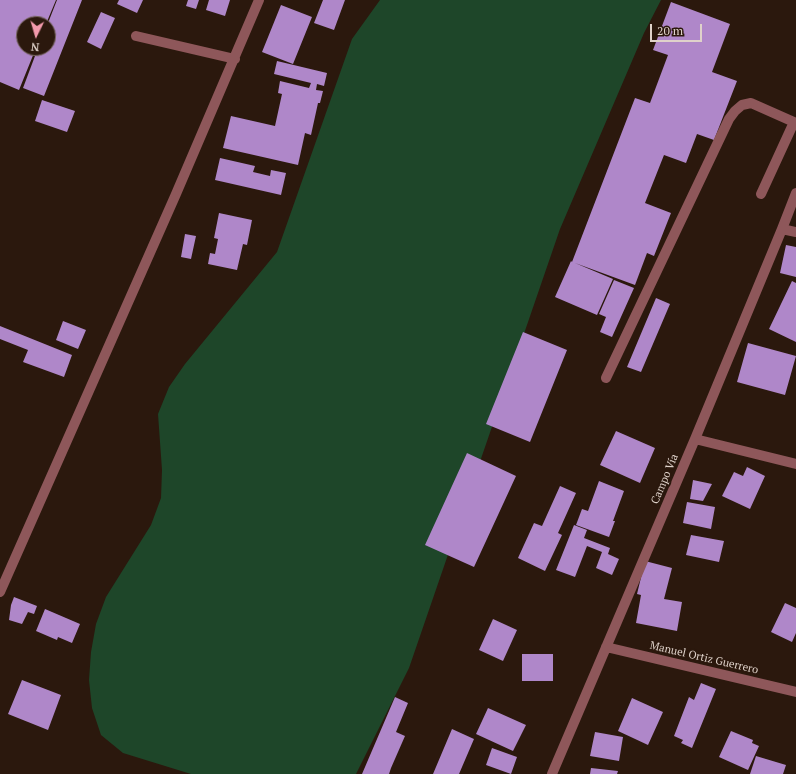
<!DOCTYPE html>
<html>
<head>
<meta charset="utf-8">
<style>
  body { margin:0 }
  #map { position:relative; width:796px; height:774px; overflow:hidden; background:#2b180d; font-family:"PT Serif",serif }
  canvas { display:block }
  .north { position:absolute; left:16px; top:16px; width:40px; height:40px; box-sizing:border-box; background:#2b180d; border:1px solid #736259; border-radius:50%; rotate:185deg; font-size:11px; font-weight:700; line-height:16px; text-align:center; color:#dfd2ca }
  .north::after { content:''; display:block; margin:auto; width:14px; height:18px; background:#f39aac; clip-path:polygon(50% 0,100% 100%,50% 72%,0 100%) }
  .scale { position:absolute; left:650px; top:24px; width:52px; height:18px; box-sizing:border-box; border:2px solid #dfd2ca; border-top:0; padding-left:5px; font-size:12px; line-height:14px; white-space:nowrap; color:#dfd2ca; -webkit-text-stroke:3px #2b180d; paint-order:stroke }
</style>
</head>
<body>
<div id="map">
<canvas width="796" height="774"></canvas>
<div class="north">N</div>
<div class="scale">20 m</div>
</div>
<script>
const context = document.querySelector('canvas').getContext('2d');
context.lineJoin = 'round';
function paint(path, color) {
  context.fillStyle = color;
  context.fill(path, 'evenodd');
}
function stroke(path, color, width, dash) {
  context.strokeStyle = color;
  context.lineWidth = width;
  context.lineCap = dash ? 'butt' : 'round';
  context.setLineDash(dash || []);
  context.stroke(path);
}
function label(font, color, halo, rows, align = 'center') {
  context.font = font + ' "PT Serif",serif';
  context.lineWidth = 4;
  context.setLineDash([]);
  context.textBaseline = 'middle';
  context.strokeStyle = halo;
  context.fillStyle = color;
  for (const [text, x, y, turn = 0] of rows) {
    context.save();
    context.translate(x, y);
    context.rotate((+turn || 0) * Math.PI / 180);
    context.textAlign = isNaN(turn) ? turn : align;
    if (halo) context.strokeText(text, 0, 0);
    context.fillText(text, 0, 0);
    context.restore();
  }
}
paint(new Path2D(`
  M380,0h281l-17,33 -84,196 -151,439 -53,106h-165l-68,-21 -22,-18 -9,-27 -3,-28 2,-28 5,-28 10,-27 45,-72 10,-27 1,-28 -4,-56 11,-27 16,-23 92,-112 75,-213z`), '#1e4629');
paint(new Path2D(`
  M0,0h56l-10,24h-22v24h12l-17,42 -19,-8z
  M57,0h25l-38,96 -21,-8 15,-40h10v-25z
  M119,0h24l-6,13 -20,-9z
  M188,0h11l-3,9 -10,-3z
  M209,0h21l-5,16 -19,-6z
  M323,0h22l-11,30 -20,-7z
  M671,2l59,22 -18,48 25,9 -23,59 -17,-6 -11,29 -22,-8 -19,48 26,10 -17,43 -7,-3 -12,32 -60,-22 38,16 -16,36 -42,-18 16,-36 1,1 63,-164 15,5 18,-48 -15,-5z
  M281,5l31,12 -19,47 -31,-12z
  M101,12l14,6 -14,31 -14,-7z
  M277,61l50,12 -3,13 -7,-2 -1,6 7,1 -3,12h-2l-7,32 -6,-2 -7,32 -75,-17 8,-32 44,10 7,-32 -4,-1 2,-12 29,7 2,-5 -37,-9z
  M42,100l33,11 -8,21 -32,-11z
  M220,158l35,8 -2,6 17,4 1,-6 15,3 -5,22 -66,-15z
  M219,213l33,7 -5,25 -4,-1 -6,26 -29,-6 2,-11 5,1 3,-15 -4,-1z
  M185,234l11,2 -5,23 -10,-2z
  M786,245l10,2v30l-16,-4z
  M614,280l20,8 -22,49 -12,-5 6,-15 -7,-3z
  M792,281l4,2v59l-27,-13z
  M656,298l14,6 -29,68 -14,-5z
  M63,321l23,9 -8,19 -22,-9z
  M0,326l72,29 -8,22 -41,-15 5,-12 -28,-11z
  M523,332l44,18 -37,92 -44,-18z
  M748,343l48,13 -11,39 -48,-13z
  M616,431l39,17 -15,35 -40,-18z
  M467,453l49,23 -42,91 -49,-22z
  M747,467l18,9 -15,33 -28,-13 12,-24 9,4z
  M693,480l19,4 -9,17 -13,-2z
  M599,481l25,10 -11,30h2l-6,16 -33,-12 6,-16 6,2z
  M560,486l16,7 -18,40 4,2 -17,36 -27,-13 16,-35 8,3z
  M687,502l28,5 -4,22 -28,-6z
  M574,525l13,5 -3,8 26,10 -2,6 11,5 -7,16 -16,-7 6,-16 -15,-6 -12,31 -19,-7z
  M691,535l33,6 -5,21 -33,-7z
  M645,561l27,7 -8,31 18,3 -5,29 -41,-8 5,-28 -4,-1z
  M14,597l23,9 -3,8 -6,-2 -6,12 -13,-4 2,-15z
  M785,603l11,5v25l-4,9 -21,-10z
  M45,609l35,15 -8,19 -14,-6 -1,3 -21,-9z
  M493,619l24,11 -14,31 -24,-11z
  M522,654h31v27h-31z
  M22,680l39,15 -13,35 -40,-16z
  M701,683l15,6 -24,59 -11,-5 2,-3 -9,-4 15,-39 5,3z
  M395,697l13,6 -12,29 9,4 -14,32 -2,6h-27z
  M632,698l31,14 -15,33 -30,-14z
  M488,708l38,17 -13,26 -37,-17z
  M452,729l22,10 -15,35h-26z
  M731,731l22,9 -1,3 7,3 -11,24 -29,-13z
  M595,732l28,5 -4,24 -29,-5z
  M492,748l25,9 -6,17 -25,-9z
  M756,756l30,9 -3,9h-33z
  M591,768l27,3 -1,3h-27z`), '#af87c9');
stroke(new Path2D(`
  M136,36l99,23
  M761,194l33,-72
  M782,229l14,3
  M606,378l123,-259 6,-8 7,-6 9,-2 45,20
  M695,439l101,25
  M0,592l176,-398 83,-194
  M606,647l190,45
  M552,774l143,-335 87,-210 14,-36`), '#8e575a', 10);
label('11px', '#dfd2ca', '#2b180d', [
  ["Campo Vía",665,479,-67],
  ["Manuel Ortiz Guerrero",704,658,13]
]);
</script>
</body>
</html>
